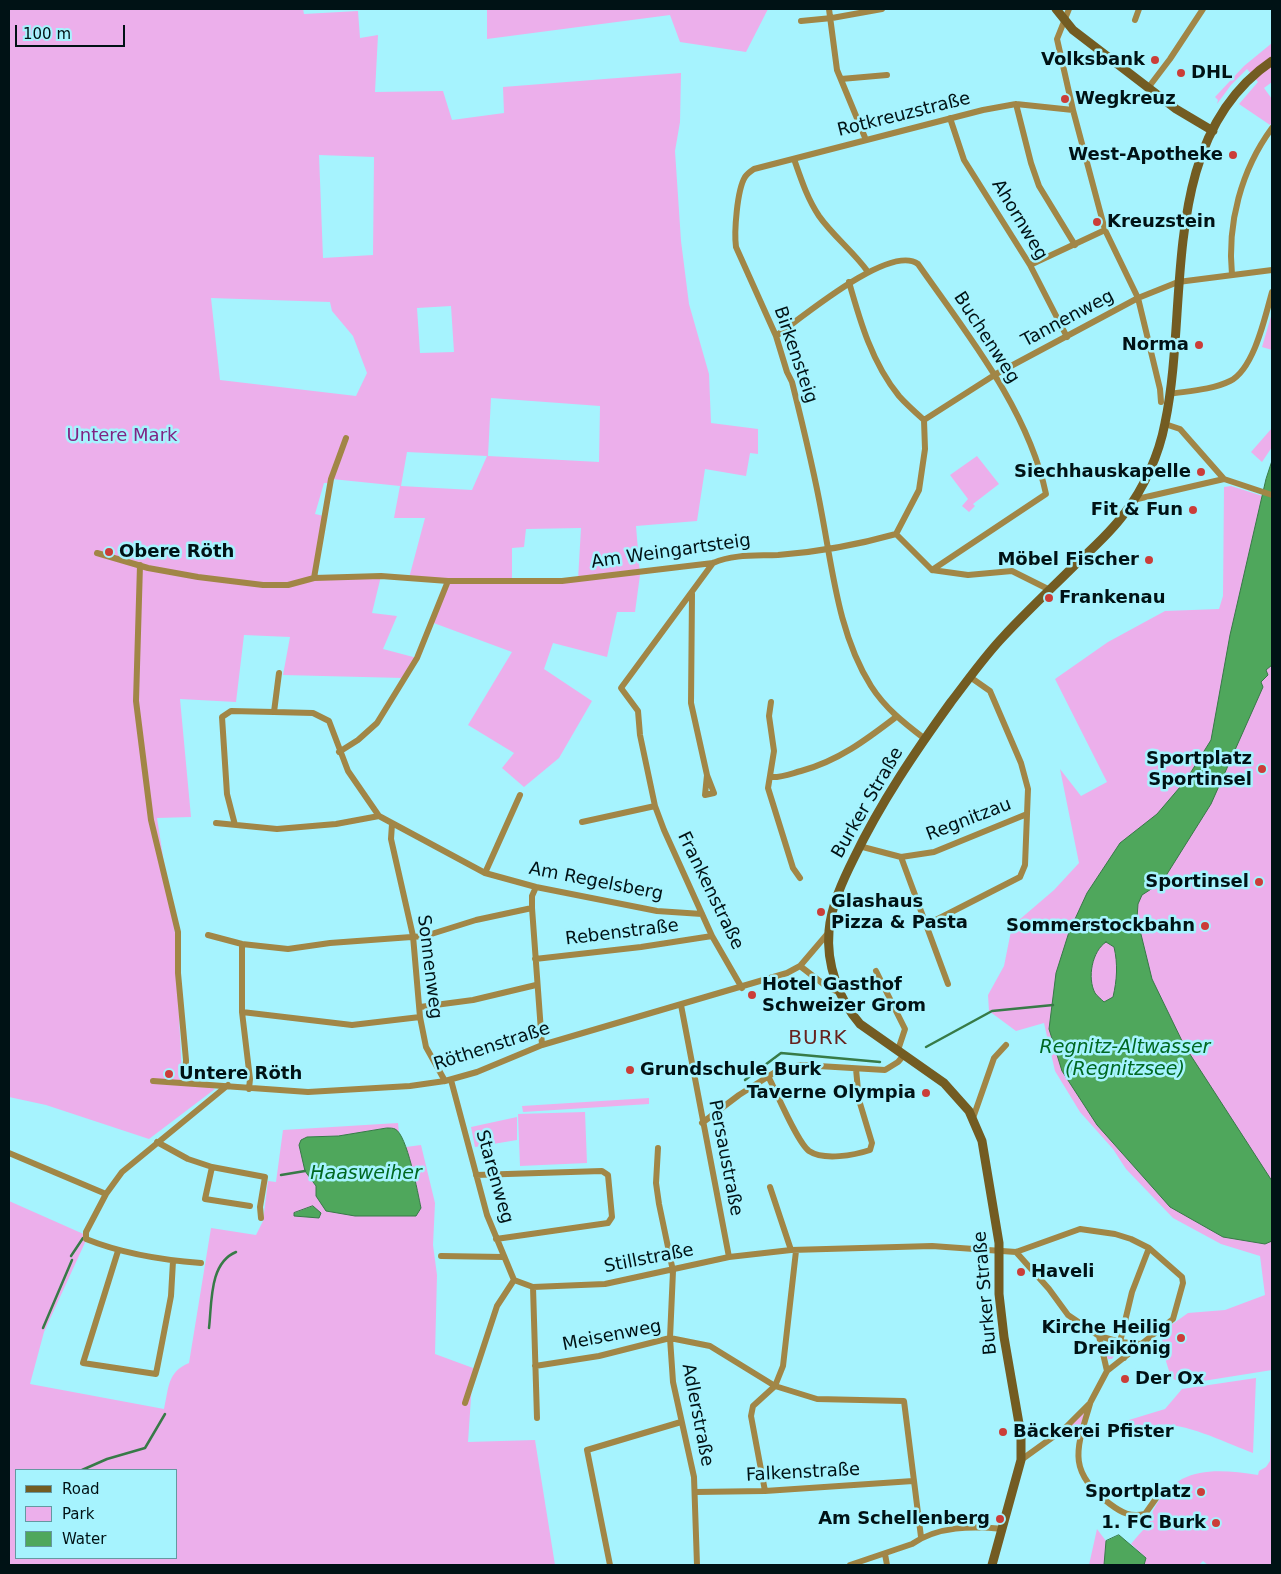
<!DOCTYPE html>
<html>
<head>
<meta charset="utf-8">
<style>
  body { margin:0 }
  #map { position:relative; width:1281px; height:1574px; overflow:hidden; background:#a6f3fe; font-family:"DejaVu Sans",sans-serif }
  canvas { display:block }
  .frame { position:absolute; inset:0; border:10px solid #001215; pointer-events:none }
  .legend { position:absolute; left:15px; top:1469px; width:162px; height:90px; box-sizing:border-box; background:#a6f3fe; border:1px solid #6499a1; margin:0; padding:6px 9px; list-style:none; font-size:15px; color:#001215 }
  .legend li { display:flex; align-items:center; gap:10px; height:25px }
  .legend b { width:25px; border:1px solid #6499a1 }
  .scale { position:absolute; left:15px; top:25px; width:110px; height:22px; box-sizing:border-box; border:2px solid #001215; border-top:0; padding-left:6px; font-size:15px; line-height:18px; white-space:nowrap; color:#001215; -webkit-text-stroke:4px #a6f3fe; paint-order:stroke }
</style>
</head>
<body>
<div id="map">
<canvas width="1281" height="1574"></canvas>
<div class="frame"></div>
<ul class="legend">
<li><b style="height:6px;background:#735c22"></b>Road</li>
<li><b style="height:14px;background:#ecafeb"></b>Park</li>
<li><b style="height:14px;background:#4fa75c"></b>Water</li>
</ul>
<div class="scale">100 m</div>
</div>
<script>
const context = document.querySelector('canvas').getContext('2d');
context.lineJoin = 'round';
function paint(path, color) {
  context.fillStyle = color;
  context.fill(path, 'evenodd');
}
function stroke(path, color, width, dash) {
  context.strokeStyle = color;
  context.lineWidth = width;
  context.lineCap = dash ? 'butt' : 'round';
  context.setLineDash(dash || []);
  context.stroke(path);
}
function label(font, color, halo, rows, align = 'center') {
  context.font = font + ' "DejaVu Sans",sans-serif';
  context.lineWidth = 5;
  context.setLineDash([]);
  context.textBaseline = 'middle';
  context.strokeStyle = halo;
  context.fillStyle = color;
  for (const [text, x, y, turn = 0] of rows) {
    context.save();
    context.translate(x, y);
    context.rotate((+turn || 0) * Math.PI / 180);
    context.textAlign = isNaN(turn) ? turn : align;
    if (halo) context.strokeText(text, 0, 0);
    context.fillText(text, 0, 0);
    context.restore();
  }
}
paint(new Path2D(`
  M9,9h294l1,5 54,-3 2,27 18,-3 -3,57 68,-1 9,29 52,-7 -1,-26 178,-14 -1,49 -5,29 6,90 8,63 20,70 2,49 47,6v25l-8,-1 -4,23 -41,-7 -8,52 -61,5 4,49 -5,37h-18l-10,45 -54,-14 -9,26 48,32 -33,57 -35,29 -22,-19 12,-15 -46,-28 44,-73 -81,-30 17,-41 -39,-3 16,-60h-31l6,-32 -68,-7 -1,4h-7l-9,31 9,2 -10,61 67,-1 -9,37 25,3 -14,33 34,9 -14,20 -120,-3 7,-38 -46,-2 -8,67 -56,-3 11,118 -34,1 18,115 7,144 33,12 -66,50 -103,-34 -37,-8zM319,155l55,2 -1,98 -50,3zM211,298l119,4 2,9 21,25 14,37 -11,23 -136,-16zM451,306l3,46 -34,1 -3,-45zM491,398l109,8 -1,56 -111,-6zM407,452l80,4 -15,34 -71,-4zM581,528l-3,52 -66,1v-33l12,-1 2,-18z
  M487,9h281l-22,43 -66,-10 -10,-27 -183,24z
  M1272,43v39l-8,6 8,11v24l-2,2 -31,-21 19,-22 -11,-13 -16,16 -14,19 1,-4 -3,-3 29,-31z
  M1272,313v37l-10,-3z
  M1272,428v19l-10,15 -11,-10z
  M977,456l22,28 -26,20 2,2 -6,6 -7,-6 6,-7 -18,-24z
  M1231,486l41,13v871l-69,11 -6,-7 -22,6 -4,-3 -8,-25 2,-2 -5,-17 28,-20 37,-3 40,-15 -5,-39 -39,-12 -48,-26 -47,-49 -13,-20 -33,-37 -25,-41 -11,-48 -28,8 -27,-20 -1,-16 16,-29 8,-40 42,-36 25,-27 -19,-94 21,27 26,-14 -52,-103 53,-37 57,-31 54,-2 4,-13 1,-109z
  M649,1098v6l-126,8 -1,-6z
  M585,1112l2,51 -67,3 -2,-52z
  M517,1117v23l-42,7 -4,-20z
  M398,1123l1,10 -4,-4 -8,-1 -49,8 -31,1 -2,34 11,15v10l90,-46v-3l15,-2 14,58 -2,42 4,30 -2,79 38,14 -5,74 67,-2 20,125h-546v-364l79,35 -44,96 -14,52 134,25c5,-21 3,-37 25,-46l22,-135 45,7 7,-14 5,-40 8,1 7,-52zM16,1470h160v88h-160z
  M1109,1344l6,11 -3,4h-4l-4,-11z
  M1272,1377v188h-64l-5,-4 -4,4h-55l2,-7 -15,-14c6,-8 17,-18 21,-27 2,-5 -1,-3 2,-8 23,-44 62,-40 104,-34l1,-4 7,-4 4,-6z
  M1256,1378l-3,75c-25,-9 -70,-32 -96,-28 -12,2 -22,7 -33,12l-5,-14 46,-14 17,-20z
  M1085,1411l-7,23 -10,-6z
  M1097,1529l9,12 -2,24h-15z`), '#ecafeb');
const water = new Path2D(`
  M1272,461v204l-6,5 2,5 -7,7 2,5 -52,117 -49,78 -20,13 -4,9 -1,14 15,61 32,66 88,136v60l-7,3 -42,-7 -53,-30 -73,-82 -35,-54 -13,-42 7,-56 13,-41 18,-39 33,-50 37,-29 29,-34 25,-40 19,-105 36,-156zM1106,942l8,5c4,17 3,33 -1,50l-9,5c-3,-3 -7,-6 -9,-9 -8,-15 -3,-42 11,-51z
  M387,1128c3,0 6,0 8,1 12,5 23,65 26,79l-5,8h-61l-29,-5 -10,-15v-10l-11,-15 -6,-26 2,-5 6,-3 31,-1z
  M313,1206l8,7 -2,5 -25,-2v-3z
  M1119,1535l27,23 -2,7h-40l2,-24z`);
paint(water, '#4fa75c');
stroke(water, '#377a47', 1);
stroke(new Path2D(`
  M926,1047l66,-36 61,-6
  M745,1080l36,-27 99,9
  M281,1175l24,-4
  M71,1256l12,-18
  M43,1328l29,-68
  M209,1328c3,-25 0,-65 27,-76
  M82,1470l25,-11 38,-11 20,-34`), '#377a47', 2.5);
stroke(new Path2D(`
  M829,9l8,61 29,70
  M1069,9l-12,30 16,71 32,120 33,68 22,91 1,13
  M1135,20l4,-11
  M801,21l31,-3 50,-9
  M841,79l46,-4
  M1148,88l22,-29 33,-50
  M1016,104l15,59 8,23 36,59
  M950,118l14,42 66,105 37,72
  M794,159c7,20 13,39 25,57 14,20 35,36 49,56
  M1030,265l75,-35
  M1232,275c-5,-51 9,-105 40,-147
  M849,282c11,39 23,81 50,114 7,8 16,16 25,24l1,29 -6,41 -23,44 36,36 36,5 44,-4 38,19
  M776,336c24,-17 114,-93 142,-72 49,70 110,145 128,230l-114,76
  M1169,394c19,-3 43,-4 61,-13 24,-12 35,-64 42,-89
  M924,420l72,-46 142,-76 40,-16 94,-12
  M1165,424l15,5 44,50
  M1133,500l91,-21 48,16
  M97,553l51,15 50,9 65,8h25l26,-7 67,-2 67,5h114l151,-18c21,-9 42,-7 65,-8 40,-3 79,-10 118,-21
  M713,563l-92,125 17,23 2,24 15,71 9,24 48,106 30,52
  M140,565l-4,136 15,119 27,112v41l8,87 -1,23
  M314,578l17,-99 15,-41
  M692,594l-1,109 16,72 7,18 -9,2 2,-20
  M771,702l-2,14 5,35 -6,37 25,80 7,10
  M274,712l39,1 16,8 19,50 31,45 106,57 51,14 121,24 45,3
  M925,739c-21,-16 -40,-31 -54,-53 -32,-51 -38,-113 -49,-171 -8,-45 -19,-89 -30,-133l-5,-10 -11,-36 -40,-89c-2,-15 1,-57 9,-70 2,-3 6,-6 9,-8l229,-59 33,-6 57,6
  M339,752l19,-12 19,-17 40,-65 31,-77
  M770,777c11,1 20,-3 31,-6 37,-10 65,-31 95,-54
  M582,822l73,-16
  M216,823l61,6 59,-5 43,-8
  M392,824l-1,15 22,97 7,81 6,30 19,34
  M235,825l-8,-31 -5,-77 9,-6 43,1 5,-39
  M859,846l42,11 33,-5 93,-38
  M901,857l47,127
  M485,873l35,-78
  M536,887l-4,9v12l10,137
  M926,925l94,-48 5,-12 3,-76 -7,-26 -31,-72 -20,-14
  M208,935l34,9 46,5 42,-6 95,-7 51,-16 56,-12
  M242,944v68l8,67 -1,10
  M535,959l106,-12 71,-11
  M800,966l26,20 14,7
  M876,971l29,58 -7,21
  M681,1005l48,252
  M420,1007l53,-7 63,-15
  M242,1012l110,13 68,-8
  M768,1076c8,15 29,66 41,75 15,10 46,4 61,-1l2,-7 -13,-43 -3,-31
  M451,1080l36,135 27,65
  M153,1081l155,11 102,-6 35,-5 32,-9 65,-27 245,-72 13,-7 29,-34
  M973,1118l21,-60 12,-13
  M702,1123l37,-28 41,-26 22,-4 83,5 13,-8 6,-7
  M157,1142l31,17 24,8
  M658,1148l-2,35 3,21 14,67 -3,67 3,44 21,95 3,88
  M9,1153l97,41
  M476,1175l126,-4 6,4 4,42 -4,6 -112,16
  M770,1187l21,63
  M250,1206l-45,-7 7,-32 53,10 -5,30 1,11
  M118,1251l-35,112 73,11 15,-78 2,-35
  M1016,1252l33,37 19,26 31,21 21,6 21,2
  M441,1256l62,1
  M201,1263c-40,-3 -78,-9 -115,-24v-7l20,-38 16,-22 106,-87
  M514,1280l19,7 72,-3 124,-27 62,-7 141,-4 84,6 64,-23 35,5 16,5 18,9 33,29 1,6 -10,36 -66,52 -17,32 -26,26 -43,31
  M533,1287l4,131
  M1099,1336l8,35
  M1124,1358l-4,-16 12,-50 17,-44
  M535,1366l64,-10 71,-18 40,8 65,40 42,13 87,2 17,136
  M465,1403l32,-97 17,-26
  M1090,1404c-14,46 -23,68 20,100 12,9 20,13 35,10l17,-24
  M765,1491l-14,-75 2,-10 22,-20 8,-20 13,-115
  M695,1492l70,-1 148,-10
  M885,1554l2,11
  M610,1565l-23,-115 94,-28
  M850,1565l62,-21c26,-18 60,-18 91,-15`), '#a18646', 6);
stroke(new Path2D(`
  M1056,9l17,21 103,79 37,22
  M992,1565l29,-105v-25l-17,-98 -5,-43v-51l-17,-102 -13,-30 -25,-28 -84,-59c-21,-24 -34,-60 -31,-93 2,-25 14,-51 25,-73 27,-56 61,-106 97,-156 17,-22 33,-45 52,-65 24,-26 50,-50 75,-75 16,-15 33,-30 46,-48 20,-26 35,-59 41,-91 25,-118 -8,-284 107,-362`), '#735c22', 9);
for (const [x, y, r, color] of [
  [1155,60,5,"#cb3d38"],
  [1181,73,5,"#cb3d38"],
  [1065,99,5,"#cb3d38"],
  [1233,155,5,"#cb3d38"],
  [1097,222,5,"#cb3d38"],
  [1199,345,5,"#cb3d38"],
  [1201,472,5,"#cb3d38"],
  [1193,510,5,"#cb3d38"],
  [109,552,5,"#cb3d38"],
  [1149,560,5,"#cb3d38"],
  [1049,598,5,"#cb3d38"],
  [1262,769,5,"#cb3d38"],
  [1259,882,5,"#cb3d38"],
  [821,912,5,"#cb3d38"],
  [1205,926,5,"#cb3d38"],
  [752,995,5,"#cb3d38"],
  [630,1070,5,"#cb3d38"],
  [169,1074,5,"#cb3d38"],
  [926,1093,5,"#cb3d38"],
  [1021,1272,5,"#cb3d38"],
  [1181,1338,5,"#cb3d38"],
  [1125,1379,5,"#cb3d38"],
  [1003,1432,5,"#cb3d38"],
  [1201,1492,5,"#cb3d38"],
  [1000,1519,5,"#cb3d38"],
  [1216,1523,5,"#cb3d38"]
]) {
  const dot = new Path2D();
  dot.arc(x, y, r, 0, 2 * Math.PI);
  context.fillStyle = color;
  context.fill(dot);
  stroke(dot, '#a6f3fe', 2);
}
label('bold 18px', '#001215', '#a6f3fe', [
  ["Volksbank",1145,60],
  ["DHL",1191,73,"left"],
  ["Wegkreuz",1075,99,"left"],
  ["West-Apotheke",1223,155],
  ["Kreuzstein",1107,222,"left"],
  ["Norma",1189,345],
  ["Siechhauskapelle",1191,472],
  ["Fit & Fun",1183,510],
  ["Obere Röth",119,552,"left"],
  ["Möbel Fischer",1139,560],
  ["Frankenau",1059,598,"left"],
  ["Sportplatz",1252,759],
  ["Sportinsel",1252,780],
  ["Sportinsel",1249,882],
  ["Glashaus",831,902,"left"],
  ["Pizza & Pasta",831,923,"left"],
  ["Sommerstockbahn",1195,926],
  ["Hotel Gasthof",762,985,"left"],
  ["Schweizer Grom",762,1006,"left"],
  ["Grundschule Burk",640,1070,"left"],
  ["Untere Röth",179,1074,"left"],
  ["Taverne Olympia",916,1093],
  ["Haveli",1031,1272,"left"],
  ["Kirche Heilig",1171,1328],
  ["Dreikönig",1171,1349],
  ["Der Ox",1135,1379,"left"],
  ["Bäckerei Pfister",1013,1432,"left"],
  ["Sportplatz",1191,1492],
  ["Am Schellenberg",990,1519],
  ["1. FC Burk",1206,1523]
], 'right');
label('18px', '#001215', '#a6f3fe', [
  ["Rotkreuzstraße",904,115,-14],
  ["Ahornweg",1019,220,59],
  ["Tannenweg",1068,319,-28],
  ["Buchenweg",986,338,57],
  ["Birkensteig",795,355,71],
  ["Am Weingartsteig",671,552,-8],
  ["Burker Straße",868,803,-60],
  ["Regnitzau",969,820,-21],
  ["Am Regelsberg",596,882,11],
  ["Frankenstraße",710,891,64],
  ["Rebenstraße",622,933,-7],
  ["Sonnenweg",429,967,83],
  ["Röthenstraße",492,1047,-18],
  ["Persaustraße",725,1158,79],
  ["Starenweg",494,1177,74],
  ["Stillstraße",649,1259,-11],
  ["Burker Straße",986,1293,-95],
  ["Meisenweg",612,1336,-11],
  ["Adlerstraße",697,1415,79],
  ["Falkenstraße",803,1473,-3]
]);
label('18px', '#802483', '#a6f3fe', [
  ["Untere Mark",122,436]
]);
label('italic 19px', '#006821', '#a6f3fe', [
  ["Regnitz-Altwasser",1125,1048],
  ["(Regnitzsee)",1125,1070],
  ["Haasweiher",366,1174]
]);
context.letterSpacing = '1px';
label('20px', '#67221e', '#a6f3fe', [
  ["BURK",818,1039]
]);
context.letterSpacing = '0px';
</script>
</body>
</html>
